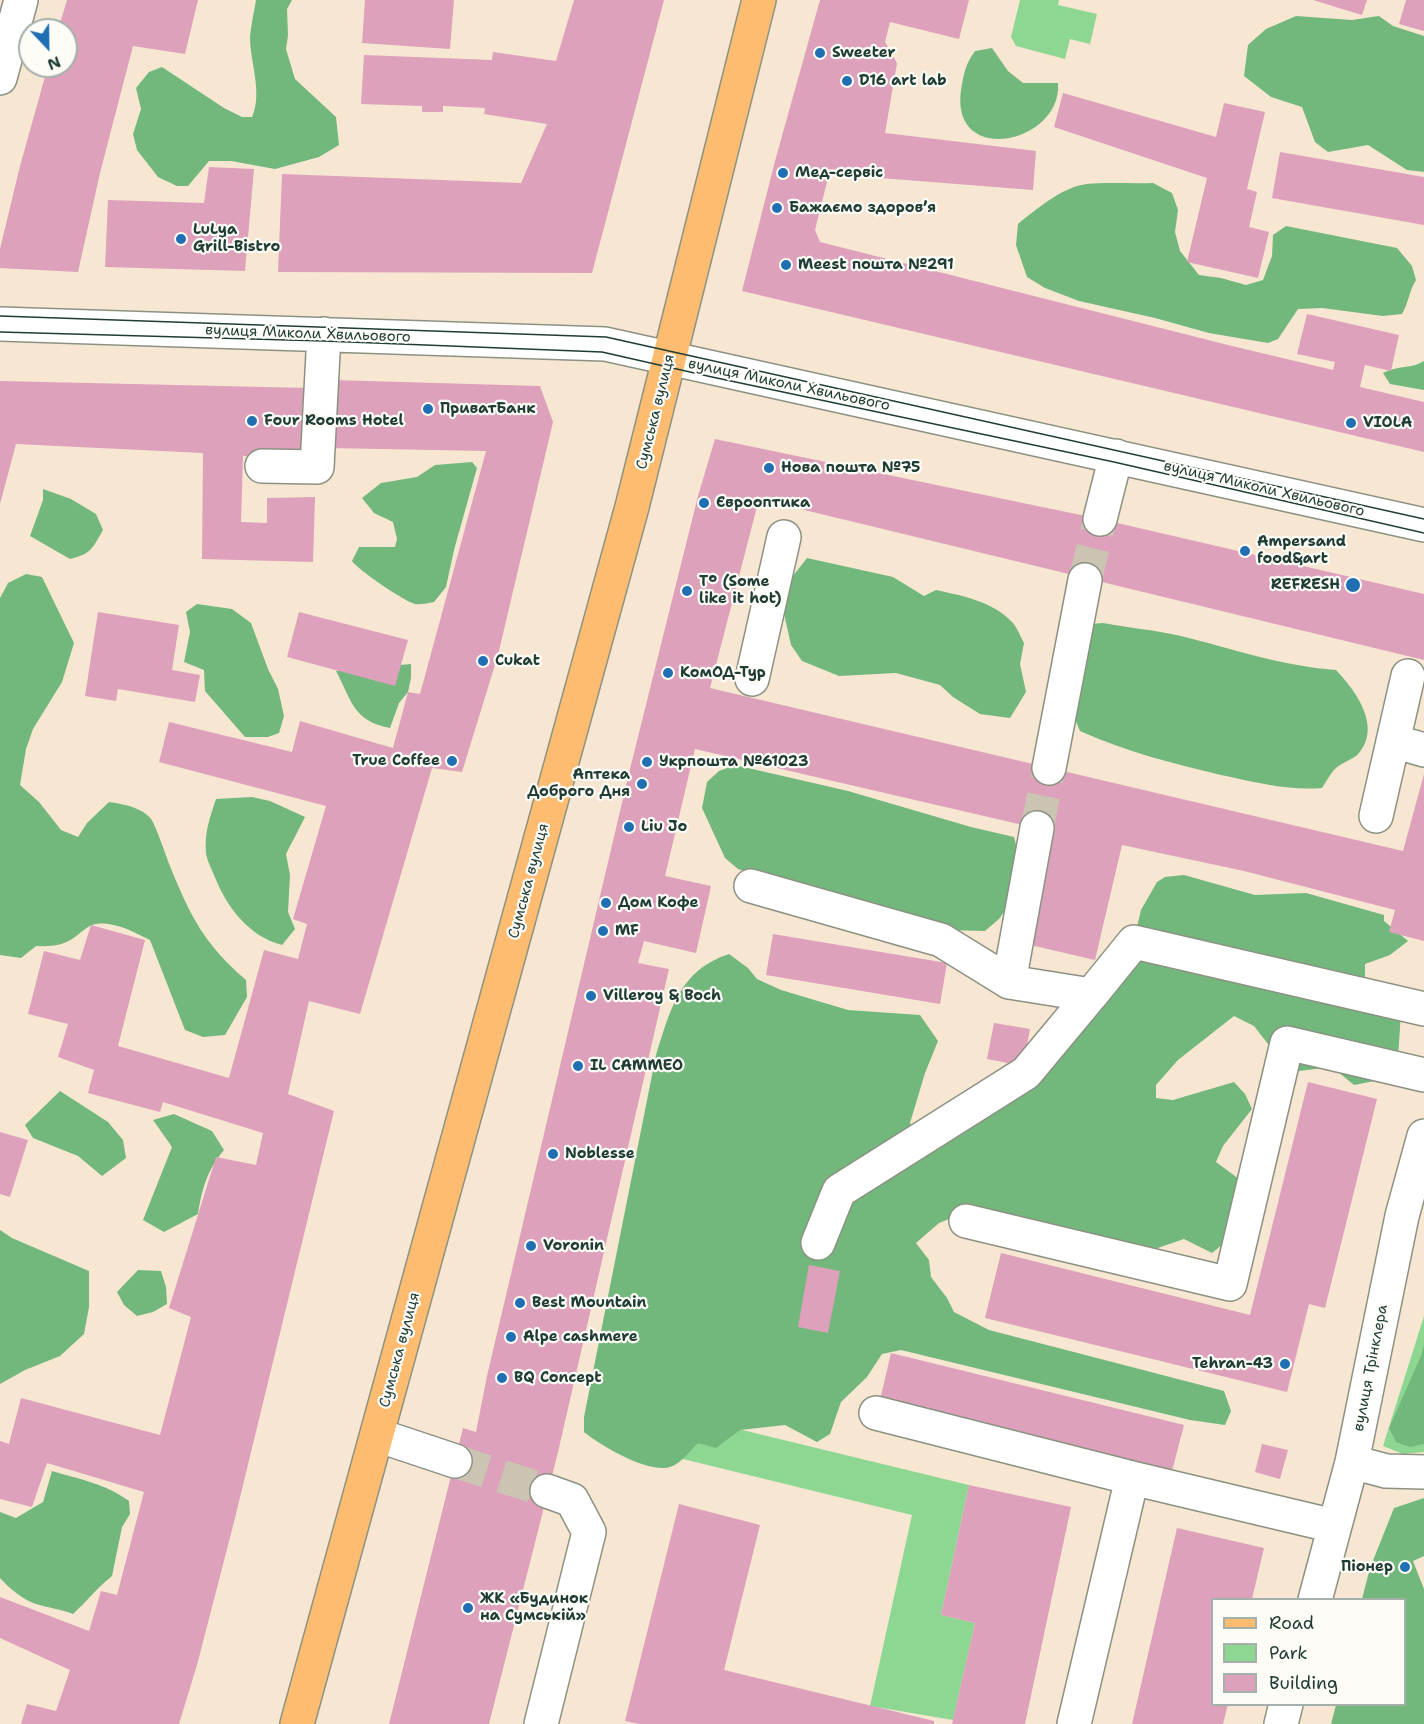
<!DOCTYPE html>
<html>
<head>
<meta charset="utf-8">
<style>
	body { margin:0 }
	#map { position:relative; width:1424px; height:1724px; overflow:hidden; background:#f7e6d1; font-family:"Shantell Sans",sans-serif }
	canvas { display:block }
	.legend { position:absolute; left:1211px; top:1598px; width:195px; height:108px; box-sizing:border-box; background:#fdfcf7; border:2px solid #a4b0a9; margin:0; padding:8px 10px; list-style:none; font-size:18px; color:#1f3d34 }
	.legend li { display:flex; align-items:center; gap:12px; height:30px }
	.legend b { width:30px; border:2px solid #a4b0a9 }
	.north { position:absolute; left:18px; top:18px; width:60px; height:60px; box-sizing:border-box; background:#fdfcf7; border:2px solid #a4b0a9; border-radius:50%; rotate:158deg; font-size:16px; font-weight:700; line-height:24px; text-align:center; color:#1f3d34 }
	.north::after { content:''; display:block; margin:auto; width:21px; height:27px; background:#1f6fb2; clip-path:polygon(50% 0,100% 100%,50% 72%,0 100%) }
</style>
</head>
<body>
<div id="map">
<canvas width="1424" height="1724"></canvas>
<ul class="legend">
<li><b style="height:8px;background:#febc70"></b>Road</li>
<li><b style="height:16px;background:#8ed792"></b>Park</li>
<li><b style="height:16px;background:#dda1bc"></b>Building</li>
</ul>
<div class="north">N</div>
</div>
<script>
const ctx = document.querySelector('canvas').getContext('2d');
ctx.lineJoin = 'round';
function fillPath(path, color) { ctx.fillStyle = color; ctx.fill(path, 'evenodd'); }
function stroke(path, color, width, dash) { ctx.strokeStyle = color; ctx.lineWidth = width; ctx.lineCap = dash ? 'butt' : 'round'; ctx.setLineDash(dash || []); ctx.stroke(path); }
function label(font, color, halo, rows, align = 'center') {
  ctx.font = font + ' "Shantell Sans",sans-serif'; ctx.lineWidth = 4.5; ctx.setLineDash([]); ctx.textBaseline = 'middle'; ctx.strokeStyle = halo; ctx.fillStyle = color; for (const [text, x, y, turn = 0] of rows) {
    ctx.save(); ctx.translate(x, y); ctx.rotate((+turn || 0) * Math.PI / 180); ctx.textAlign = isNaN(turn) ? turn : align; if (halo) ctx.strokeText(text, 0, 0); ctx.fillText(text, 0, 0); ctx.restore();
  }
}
const green = new Path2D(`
	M 1020,0 L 1059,0 L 1058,5 L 1097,14 L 1090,44 L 1070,39 L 1065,59 L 1016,46 L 1011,37 Z
	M 1424,1316 L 1424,1452 L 1403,1454 L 1383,1446 Z
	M 697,1419 L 969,1485 L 941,1615 L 975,1623 L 953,1720 L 870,1706 L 912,1515 L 683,1459 Z`);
const forest = new Path2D(`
	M 256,0 L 292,0 L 287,9 L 288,35 L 286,49 L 295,79 L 336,117 L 339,145 L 319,157 L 275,169 L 231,161 L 209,161 L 188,186 L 177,186 L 158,177 L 137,150 L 133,134 L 141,109 L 136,88 L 149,72 L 162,67 L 224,108 L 242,117 L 252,117 C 263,92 250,63 250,37 C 251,25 254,12 256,0 Z
	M 1296,16 L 1352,20 L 1379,16 L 1393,26 L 1424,36 L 1424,172 L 1407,170 L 1368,145 L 1328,152 L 1315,142 L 1302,107 L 1271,97 L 1244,76 L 1248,45 L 1266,29 Z
	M 992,48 L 1008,71 L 1023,83 L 1058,83 C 1063,143 950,168 961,90 C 964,73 965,65 975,51 Z
	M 1153,183 L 1172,193 L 1178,210 L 1175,232 L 1180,251 L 1199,275 L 1221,278 L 1246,285 L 1263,280 L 1272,256 L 1273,235 L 1286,226 L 1397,248 L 1412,266 L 1416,280 C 1409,291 1409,302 1402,314 L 1383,316 L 1322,308 L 1298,309 L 1278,339 L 1268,343 L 1209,333 L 1155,318 L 1079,301 L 1045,288 L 1027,277 L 1016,245 L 1018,224 C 1035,210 1064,186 1087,184 C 1108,182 1131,184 1153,183 Z
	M 1424,361 L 1424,390 L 1390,384 L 1383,373 C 1398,365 1412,369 1424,361 Z
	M 472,462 L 477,468 L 454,550 L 446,587 L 434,602 C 428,603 421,605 415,604 C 404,601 358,570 352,561 L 359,547 L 395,547 L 397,539 L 393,522 L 374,513 L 362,498 L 381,483 L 417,477 L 435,465 Z
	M 43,489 L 71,499 L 96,514 L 103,530 C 92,549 91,554 70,559 L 30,536 L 43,500 Z
	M 807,558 L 893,577 L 924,596 L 936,590 C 963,596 992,601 1012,622 C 1017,627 1020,636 1024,643 L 1020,664 L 1026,692 L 1010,718 L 980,714 L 953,697 L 940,685 L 896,673 L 839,676 L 802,661 L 791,645 L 785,618 L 782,590 Z
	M 26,574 L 42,577 L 74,643 L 62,682 L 33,729 L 26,749 L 20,785 L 39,802 L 61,830 L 78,837 L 87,823 L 109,802 C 122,804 142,807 151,819 C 156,826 166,856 170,866 C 190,916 205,945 246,980 L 247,997 L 225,1035 L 203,1037 L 185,1030 L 150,940 C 134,932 111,919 92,925 C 88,926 83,931 80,933 C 66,945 55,947 36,946 L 21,958 L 0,955 L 0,598 L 8,583 Z
	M 197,604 L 232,609 L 251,623 L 268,669 L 278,689 L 284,716 L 279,733 L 268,737 L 245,737 L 205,691 L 204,670 L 184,662 L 190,632 L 186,612 Z
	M 1103,623 C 1129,628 1156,630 1181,636 C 1233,649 1282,666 1336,670 C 1355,690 1382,726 1359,753 C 1353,760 1342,762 1335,769 C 1330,774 1326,782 1322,788 C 1288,791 1255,782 1221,775 C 1171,763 1127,752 1080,731 L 1072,712 L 1090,624 Z
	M 411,664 L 411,678 L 408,692 L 399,703 L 390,728 C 353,721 352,701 336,671 Z
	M 735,765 L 848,791 L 971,827 L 1014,837 L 1019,856 L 1013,899 L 999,919 L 985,931 L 944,930 L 738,869 L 725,858 L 702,808 L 707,782 L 719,771 Z
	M 252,797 L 270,801 L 305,817 L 286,854 L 290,875 L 288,912 L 295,929 L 282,945 C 248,936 226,906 214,875 C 211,868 207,860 206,853 C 204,833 210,817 216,799 Z
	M 1184,875 L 1255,895 L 1306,893 L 1384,915 L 1384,921 L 1408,941 L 1390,955 L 1365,964 L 1365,977 L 1382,985 L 1401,1012 L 1398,1058 L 1390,1078 L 1354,1085 L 1332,1067 L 1299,1071 L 1268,1044 L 1254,1026 L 1234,1016 L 1178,1060 L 1156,1085 L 1156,1098 L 1173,1100 L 1234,1082 L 1245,1094 L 1252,1109 L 1223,1146 L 1216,1162 L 1239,1179 L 1228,1240 L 1212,1253 L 1184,1239 L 1140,1254 L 969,1211 L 939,1223 L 916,1243 L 929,1260 L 931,1277 L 947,1298 L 954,1312 L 989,1330 L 1224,1391 L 1231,1411 L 1225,1425 L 1190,1420 L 901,1350 L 882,1354 L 867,1377 L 841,1402 L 830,1434 L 817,1442 L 785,1425 L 740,1430 L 716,1448 L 698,1443 C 689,1452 679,1467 665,1468 C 643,1470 601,1446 584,1432 L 584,1417 L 656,1055 C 670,1011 679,970 729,954 L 748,968 L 757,979 L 781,990 L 848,1010 L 920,1015 L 938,1041 L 925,1073 L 910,1123 L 913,1130 L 931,1150 L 964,1133 L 1044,1061 L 1128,965 L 1141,910 L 1157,882 L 1165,877 Z
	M 60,1091 L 108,1122 L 123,1140 L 126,1158 L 102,1176 L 78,1156 L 33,1138 L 25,1125 Z
	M 174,1114 L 212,1131 L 224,1150 C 207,1170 202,1189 198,1214 L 164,1232 L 143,1220 L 172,1147 L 153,1120 Z
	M 0,1230 L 12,1238 L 89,1271 L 89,1307 L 84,1334 L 60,1356 L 25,1370 L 0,1384 Z
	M 138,1270 L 161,1271 L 166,1287 L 167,1304 L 153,1312 L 137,1316 L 124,1305 L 117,1292 Z
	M 1424,1345 L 1424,1444 L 1410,1447 L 1396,1442 L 1389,1428 L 1421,1356 Z
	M 52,1471 C 79,1479 106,1484 129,1501 L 130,1514 L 122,1527 L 112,1576 C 98,1587 87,1601 73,1614 C 61,1609 48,1608 36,1604 C 22,1599 10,1589 0,1578 L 0,1512 L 16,1518 L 43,1502 Z
	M 1424,1498 L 1424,1556 L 1413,1561 L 1424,1589 L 1424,1724 L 1331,1724 L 1336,1705 L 1404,1704 L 1404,1600 L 1362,1599 L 1370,1568 L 1394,1508 Z`);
const building = new Path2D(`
	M 67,0 L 198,0 L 185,54 L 133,46 L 100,173 L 78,272 L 0,268 L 0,249 L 20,166 L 48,66 L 66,66 L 66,30 L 58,30 Z
	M 365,0 L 454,0 L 450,49 L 362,43 Z
	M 574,0 L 664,0 L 592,273 L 278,272 L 282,174 L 521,183 L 547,124 L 484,114 L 485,108 L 443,106 L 443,112 L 422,112 L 422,106 L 361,104 L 364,55 L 492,60 L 493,52 L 556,61 Z
	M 820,0 L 969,0 L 959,39 L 890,22 L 885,42 L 897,63 L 885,133 L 1036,151 L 1033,190 L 829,174 L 815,230 L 820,242 L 1232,346 L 1333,370 L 1335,362 L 1297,354 L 1307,314 L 1399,335 L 1391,371 L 1365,365 L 1360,387 L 1424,402 L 1424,452 L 742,291 L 775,161 Z
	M 1313,0 L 1367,0 L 1362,15 Z
	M 1406,0 L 1424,0 L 1424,31 L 1399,24 Z
	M 1063,93 L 1216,137 L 1224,103 L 1265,112 L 1247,189 L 1257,192 L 1249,227 L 1269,232 L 1258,278 L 1187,262 L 1207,178 L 1054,127 Z
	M 1280,152 L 1424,177 L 1424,225 L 1272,198 Z
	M 209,167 L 254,169 L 245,271 L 105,267 L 108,200 L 204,203 Z
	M 332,380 L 540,386 L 553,422 L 498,655 L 462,772 L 432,768 L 360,1014 L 309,1001 L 288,1094 L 334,1111 L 234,1522 L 197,1665 L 179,1724 L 21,1724 L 27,1704 L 56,1711 L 70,1670 L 0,1638 L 0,1597 L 89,1631 L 101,1591 L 117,1595 L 144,1492 L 47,1463 L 32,1507 L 0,1499 L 0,1441 L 9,1444 L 21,1398 L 160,1435 L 191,1317 L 169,1308 L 216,1157 L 256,1165 L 263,1133 L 163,1102 L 160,1112 L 88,1093 L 94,1070 L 58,1057 L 68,1024 L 28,1014 L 44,951 L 80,960 L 91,925 L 145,940 L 118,1046 L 229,1078 L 264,950 L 298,959 L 307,924 L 293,919 L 326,806 L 159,762 L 169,722 L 292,752 L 300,721 L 393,748 L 408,692 L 420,694 L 486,451 L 328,448 Z
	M 0,381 L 309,388 L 308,458 L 243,456 L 241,522 L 267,523 L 267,498 L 315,497 L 313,562 L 202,559 L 203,453 L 16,444 L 0,504 Z
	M 715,439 L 1100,519 L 1424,594 L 1424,660 L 759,499 L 710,688 L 1403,851 L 1424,774 L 1424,941 L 1389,932 L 1395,910 L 1244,871 L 1122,845 L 1095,960 L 1026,944 L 1053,832 L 695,749 L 665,876 L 711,886 L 696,953 L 644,941 L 638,963 L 669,969 L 558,1452 L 489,1724 L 389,1724 L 463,1428 L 476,1432 L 487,1376 L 629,773 L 698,496 Z
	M 98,612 L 179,625 L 172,670 L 200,675 L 195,702 L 118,689 L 116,701 L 85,696 Z
	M 299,612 L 408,640 L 395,686 L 287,657 Z
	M 773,934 L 947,963 L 940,1004 L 766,975 Z
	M 994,1023 L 1030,1029 L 1023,1066 L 987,1059 Z
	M 1308,1082 L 1377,1099 L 1325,1308 L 1309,1304 L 1287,1392 L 985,1318 L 1001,1253 L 1250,1315 Z
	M 0,1132 L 28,1140 L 10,1197 L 0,1194 Z
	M 809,1265 L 840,1271 L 828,1333 L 798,1327 Z
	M 891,1353 L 1184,1425 L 1172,1471 L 880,1400 Z
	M 1262,1444 L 1288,1450 L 1280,1479 L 1255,1472 Z
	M 969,1485 L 1071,1507 L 1025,1724 L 952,1724 L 975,1623 L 941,1615 Z
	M 679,1504 L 760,1525 L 724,1670 L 934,1721 L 934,1724 L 639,1724 L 625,1721 Z
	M 1177,1528 L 1264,1548 L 1252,1599 L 1212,1599 L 1212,1704 L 1228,1704 L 1223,1724 L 1132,1724 Z`);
const minorTunnel = new Path2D(`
	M 1085,580 L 1100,519
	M 1037,828 L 1049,768
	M 455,1461 L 547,1491`);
const minor = new Path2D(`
	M 0,78 L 21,0
	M 0,324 L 605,344 L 1424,525
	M 262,466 L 317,467 L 324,334
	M 1100,519 L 1116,456
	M 752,679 L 784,537
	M 1393,741 L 1424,750
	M 1049,768 L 1085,580
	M 1376,816 L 1408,676
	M 1037,828 L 1009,982 L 1091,995 L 1134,942 L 1424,1009
	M 751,886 L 941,940 L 1009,982
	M 966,1221 L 1230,1284 L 1287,1043 L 1424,1075
	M 818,1243 L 839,1191 L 1026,1073 L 1091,995
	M 876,1413 L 1132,1478
	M 377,1435 L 455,1461
	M 1352,1462 L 1386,1471 L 1424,1472
	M 1315,1600 L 1352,1462 L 1402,1216 L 1424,1136
	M 541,1724 L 589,1532 L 572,1500 L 547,1491
	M 1074,1724 L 1132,1478 L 1334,1526
	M 1281,1724 L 1286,1704`);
const major = new Path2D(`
	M 297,1724 L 632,507 L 759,0`);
const tram = new Path2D(`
	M 0,316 L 606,337 L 1424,519
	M 0,332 L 324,341 L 602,352 L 712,377 L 1114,462 L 1424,533`);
const markers = [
	[820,53,6,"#1f6fb2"],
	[847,81,6,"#1f6fb2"],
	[783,173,6,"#1f6fb2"],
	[777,208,6,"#1f6fb2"],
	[181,239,6,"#1f6fb2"],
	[786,265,6,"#1f6fb2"],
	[428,409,6,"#1f6fb2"],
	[252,421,6,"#1f6fb2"],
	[1351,423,6,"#1f6fb2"],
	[769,468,6,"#1f6fb2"],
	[704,503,6,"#1f6fb2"],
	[1245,551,6,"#1f6fb2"],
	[1353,585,8,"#1f6fb2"],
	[687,591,6,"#1f6fb2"],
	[483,661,6,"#1f6fb2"],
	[668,673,6,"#1f6fb2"],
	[452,761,6,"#1f6fb2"],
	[647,762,6,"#1f6fb2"],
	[642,784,6,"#1f6fb2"],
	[629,827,6,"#1f6fb2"],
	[606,903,6,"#1f6fb2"],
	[603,931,6,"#1f6fb2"],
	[591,996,6,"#1f6fb2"],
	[578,1066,6,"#1f6fb2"],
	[553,1154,6,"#1f6fb2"],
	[531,1246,6,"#1f6fb2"],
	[520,1303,6,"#1f6fb2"],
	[511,1337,6,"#1f6fb2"],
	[1285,1364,6,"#1f6fb2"],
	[502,1378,6,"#1f6fb2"],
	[1405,1567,6,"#1f6fb2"],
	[468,1608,6,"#1f6fb2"]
];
const poiNames = [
	["Sweeter",832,53],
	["D16 art lab",859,81],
	["Мед-сервіс",795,173],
	["Бажаємо здоровʼя",789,208],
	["LuLya",193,230],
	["Grill-Bistro",193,247],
	["Meest пошта №291",798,265],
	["ПриватБанк",440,409],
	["Four Rooms Hotel",264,421],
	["VIOLA",1363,423],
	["Нова пошта №75",781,468],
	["Єврооптика",716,503],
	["Ampersand",1257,542],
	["food&art",1257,559],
	["T° (Some",699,582],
	["like it hot)",699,599],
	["REFRESH",1340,585,"right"],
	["Cukat",495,661],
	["КомОД-Тур",680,673],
	["True Coffee",440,761,"right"],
	["Укрпошта №61023",659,762],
	["Аптека",630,775,"right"],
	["Доброго Дня",630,792,"right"],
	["Liu Jo",641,827],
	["Дом Кофе",618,903],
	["MF",615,931],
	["Villeroy & Boch",603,996],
	["IL CAMMEO",590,1066],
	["Noblesse",565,1154],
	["Voronin",543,1246],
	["Best Mountain",532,1303],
	["Alpe cashmere",523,1337],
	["Tehran-43",1273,1364,"right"],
	["BQ Concept",514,1378],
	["Піонер",1393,1567,"right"],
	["ЖК «Будинок",480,1599],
	["на Сумській»",480,1616]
];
const streetNames = [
	["вулиця Миколи Хвильового",308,334,2],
	["вулиця Миколи Хвильового",789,385,12],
	["Сумська вулиця",656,412,-76],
	["вулиця Миколи Хвильового",1264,489,13],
	["Сумська вулиця",529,881,-75],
	["Сумська вулиця",400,1350,-75],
	["вулиця Трінклера",1371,1368,-79]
];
fillPath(green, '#8ed792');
fillPath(forest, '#72b87c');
fillPath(building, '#dda1bc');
stroke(minorTunnel, '#ccc4b2', 33, [33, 16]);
stroke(minor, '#8b9282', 36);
stroke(major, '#8b9282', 36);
stroke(minor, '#fff', 33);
stroke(major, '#febc70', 33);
stroke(tram, '#1f3d34', 1.5);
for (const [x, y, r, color] of markers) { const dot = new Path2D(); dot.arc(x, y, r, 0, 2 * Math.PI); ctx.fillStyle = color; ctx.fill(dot); stroke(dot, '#fdfcf7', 2); }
label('bold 15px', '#1f3d34', '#fdfcf7', poiNames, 'left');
label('15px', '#1f3d34', '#fdfcf7', streetNames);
</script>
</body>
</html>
